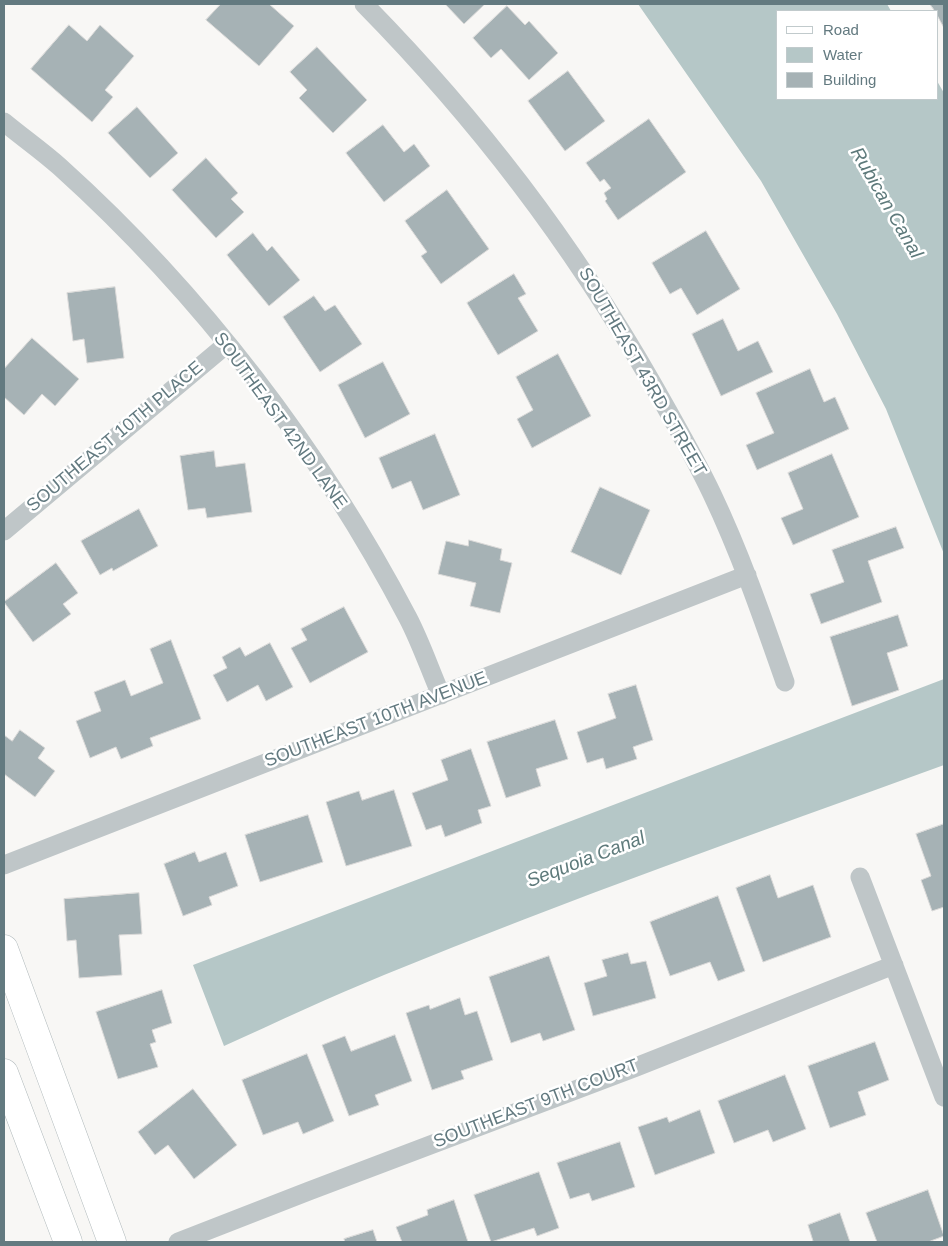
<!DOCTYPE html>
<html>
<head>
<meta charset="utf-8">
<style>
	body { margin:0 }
	#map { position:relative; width:948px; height:1246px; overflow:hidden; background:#f8f7f5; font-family:Helvetica,sans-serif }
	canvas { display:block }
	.frame { position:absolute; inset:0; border:5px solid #637a80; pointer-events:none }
	.legend { position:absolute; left:776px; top:10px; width:162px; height:90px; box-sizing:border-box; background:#fff; border:1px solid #c1cacc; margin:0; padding:6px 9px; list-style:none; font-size:15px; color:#637a80 }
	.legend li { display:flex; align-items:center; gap:10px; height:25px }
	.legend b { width:25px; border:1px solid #c1cacc }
</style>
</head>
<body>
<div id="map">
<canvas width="948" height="1246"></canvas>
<div class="frame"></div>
<ul class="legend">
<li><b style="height:6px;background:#fff"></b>Road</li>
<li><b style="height:14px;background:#b5c7c7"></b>Water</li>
<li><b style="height:14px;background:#a6b2b5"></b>Building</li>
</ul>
</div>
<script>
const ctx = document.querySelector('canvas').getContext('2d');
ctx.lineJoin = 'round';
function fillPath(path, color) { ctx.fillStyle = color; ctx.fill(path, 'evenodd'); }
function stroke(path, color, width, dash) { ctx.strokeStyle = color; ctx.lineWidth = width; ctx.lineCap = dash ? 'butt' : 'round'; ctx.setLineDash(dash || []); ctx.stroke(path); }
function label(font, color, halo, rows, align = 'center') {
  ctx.font = font + ' Helvetica,sans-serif'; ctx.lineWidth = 5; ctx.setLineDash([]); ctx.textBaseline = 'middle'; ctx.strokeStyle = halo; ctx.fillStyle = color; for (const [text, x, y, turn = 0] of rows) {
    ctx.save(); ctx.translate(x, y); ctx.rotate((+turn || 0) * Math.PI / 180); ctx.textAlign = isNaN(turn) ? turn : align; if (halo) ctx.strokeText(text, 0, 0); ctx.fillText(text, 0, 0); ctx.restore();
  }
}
const water = new Path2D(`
	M 638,4 L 887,4 L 891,11 L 777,11 L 777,99 L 937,99 L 937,81 L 944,93 L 944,554 L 886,409 L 837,314 L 761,181 Z
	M 944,679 L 944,765 C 757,833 569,899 384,975 C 330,997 277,1022 224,1046 L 193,965 Z`);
const building = new Path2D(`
	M 221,4 L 269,4 L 294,26 L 259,66 L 206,20 Z
	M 447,4 L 485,4 L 464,24 L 446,5 Z
	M 930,4 L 944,4 L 944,28 L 937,15 L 937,11 L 935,11 Z
	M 507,6 L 525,25 L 529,21 L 558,53 L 529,80 L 501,49 L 491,58 L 473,38 Z
	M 69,25 L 87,41 L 100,25 L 134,56 L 105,90 L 113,97 L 92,122 L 31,69 Z
	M 317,47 L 367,100 L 333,133 L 299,98 L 307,90 L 290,72 Z
	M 568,71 L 605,121 L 565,151 L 528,101 Z
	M 137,107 L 178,153 L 150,178 L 108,133 Z
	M 649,119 L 686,172 L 618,220 L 605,201 L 607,199 L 604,193 L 611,188 L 604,179 L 600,182 L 586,163 Z
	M 383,125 L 404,152 L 414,144 L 430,166 L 384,202 L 346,153 Z
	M 206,158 L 238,193 L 231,199 L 244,212 L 216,238 L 172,190 Z
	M 447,190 L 489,249 L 441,284 L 421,256 L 427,252 L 405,221 Z
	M 706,231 L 740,289 L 697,315 L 681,288 L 670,294 L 652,263 Z
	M 253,233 L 267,251 L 272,246 L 300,280 L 269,306 L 227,255 Z
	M 514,274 L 526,294 L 518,298 L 538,331 L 498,355 L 467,303 Z
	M 115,287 L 124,358 L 87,363 L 84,339 L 73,341 L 67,293 Z
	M 314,296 L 325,311 L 335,305 L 362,344 L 320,372 L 283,317 Z
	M 723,319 L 738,351 L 758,341 L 773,372 L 721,396 L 692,334 Z
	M 32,338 L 79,379 L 55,406 L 42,394 L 24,415 L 4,397 L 4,369 Z
	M 558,354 L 591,416 L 532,448 L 517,419 L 533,410 L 516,377 Z
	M 383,362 L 410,414 L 365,438 L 338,385 Z
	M 810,369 L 824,402 L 835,397 L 849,429 L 757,470 L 746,445 L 774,433 L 756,393 Z
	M 435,434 L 460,495 L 423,510 L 411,481 L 392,489 L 379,458 Z
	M 214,451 L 216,467 L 245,463 L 252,512 L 207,518 L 205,508 L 188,510 L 180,456 Z
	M 832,454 L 859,517 L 793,545 L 781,518 L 803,509 L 788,473 Z
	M 600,487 L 650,510 L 621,575 L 571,552 Z
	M 139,509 L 158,546 L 113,571 L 112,568 L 100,575 L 81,541 Z
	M 896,527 L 904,548 L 868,561 L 882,602 L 821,624 L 810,594 L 844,582 L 832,550 Z
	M 469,540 L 502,549 L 500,560 L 512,563 L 500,613 L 470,606 L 476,583 L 438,574 L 446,541 L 468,546 Z
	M 56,563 L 78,593 L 63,604 L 71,614 L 33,642 L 4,602 Z
	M 344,607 L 368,652 L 310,683 L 291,648 L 307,640 L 301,629 Z
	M 898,615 L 908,646 L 887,653 L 899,690 L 852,706 L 830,637 Z
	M 171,640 L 201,719 L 150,738 L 153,746 L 121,759 L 116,747 L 90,758 L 76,721 L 101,711 L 94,692 L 125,680 L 131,696 L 163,683 L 150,649 Z
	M 270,643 L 293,687 L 266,701 L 258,685 L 227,702 L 213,675 L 227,668 L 222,657 L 240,647 L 245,656 Z
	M 636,685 L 653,740 L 633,747 L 637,759 L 606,769 L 603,758 L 587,763 L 577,732 L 616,718 L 608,694 Z
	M 555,720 L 568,759 L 536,769 L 541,786 L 506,798 L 487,742 Z
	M 20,730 L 45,748 L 38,758 L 55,771 L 35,797 L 4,774 L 4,735 L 12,741 Z
	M 471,749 L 491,806 L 478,810 L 482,823 L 445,837 L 441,825 L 426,830 L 412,793 L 448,780 L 441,760 Z
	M 394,790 L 412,846 L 346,866 L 326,802 L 359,791 L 362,800 Z
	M 308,815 L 323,862 L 260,882 L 245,835 Z
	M 944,824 L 944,907 L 932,911 L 921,880 L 931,876 L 916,834 Z
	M 195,852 L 199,862 L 226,852 L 238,886 L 209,897 L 212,905 L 183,916 L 164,864 Z
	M 770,875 L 778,898 L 813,885 L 831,937 L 763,962 L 736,888 Z
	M 139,893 L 142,934 L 119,935 L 122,975 L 79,978 L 76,940 L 67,941 L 64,899 Z
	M 718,896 L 745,971 L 718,981 L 710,962 L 670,976 L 650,922 Z
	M 628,953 L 631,964 L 646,961 L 656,998 L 593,1016 L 584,983 L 607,976 L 602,960 Z
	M 549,956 L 575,1030 L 543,1041 L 540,1033 L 511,1043 L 489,977 Z
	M 162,990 L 172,1023 L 152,1030 L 156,1042 L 150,1044 L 158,1067 L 118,1079 L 96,1012 Z
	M 460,998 L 465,1015 L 477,1011 L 493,1060 L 461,1071 L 464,1079 L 432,1090 L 406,1013 L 429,1005 L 430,1009 Z
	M 395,1035 L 412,1081 L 375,1095 L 379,1105 L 349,1116 L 322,1045 L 345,1036 L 351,1051 Z
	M 875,1042 L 889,1080 L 858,1092 L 866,1115 L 830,1128 L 808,1066 Z
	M 307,1054 L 334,1121 L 303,1134 L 298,1122 L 263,1135 L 242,1080 Z
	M 785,1075 L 806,1129 L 773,1142 L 768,1130 L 734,1143 L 718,1101 Z
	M 193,1089 L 237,1145 L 194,1179 L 168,1145 L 155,1155 L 138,1132 Z
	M 700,1110 L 715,1153 L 655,1175 L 638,1127 L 667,1117 L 669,1122 Z
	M 620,1142 L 635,1187 L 592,1201 L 589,1193 L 570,1199 L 557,1163 Z
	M 539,1172 L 559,1228 L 537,1236 L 534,1228 L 491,1242 L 474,1195 Z
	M 928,1190 L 944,1236 L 928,1242 L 877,1242 L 866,1213 Z
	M 454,1200 L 468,1242 L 402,1242 L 396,1227 L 428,1215 L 427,1210 Z
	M 840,1213 L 850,1242 L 810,1242 L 813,1241 L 808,1225 Z
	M 373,1230 L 377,1242 L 345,1242 L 344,1239 Z`);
const street = new Path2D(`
	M 364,4 C 478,120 571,242 652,383 C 673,420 694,456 712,494 C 741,555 763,619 785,682
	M 4,122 C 22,137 42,151 60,167 C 201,294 320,450 408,618 C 421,643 430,670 441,695
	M 4,531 L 227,344
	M 4,865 L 747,575
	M 860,877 L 944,1097
	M 178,1242 L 309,1191 L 636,1067 L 894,965`);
const secondary = new Path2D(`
	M 4,949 L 112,1242
	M 4,1073 L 68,1242`);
const streetNames = [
	["SOUTHEAST 43RD STREET",642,372,60],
	["SOUTHEAST 42ND LANE",280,421,54],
	["SOUTHEAST 10TH PLACE",115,437,-40],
	["SOUTHEAST 10TH AVENUE",376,720,-21],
	["SOUTHEAST 9TH COURT",536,1104,-21]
];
const waterNames = [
	["Rubican Canal",886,203,60],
	["Sequoia Canal",586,860,-21]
];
fillPath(water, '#b5c7c7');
fillPath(building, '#a6b2b5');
stroke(building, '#dad9d8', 1);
stroke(secondary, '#b1babc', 29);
stroke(street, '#bfc6c8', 19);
stroke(secondary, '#fff', 28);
label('18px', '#637a80', '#fff', streetNames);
label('italic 19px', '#5e7a7b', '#fff', waterNames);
</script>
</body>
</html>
